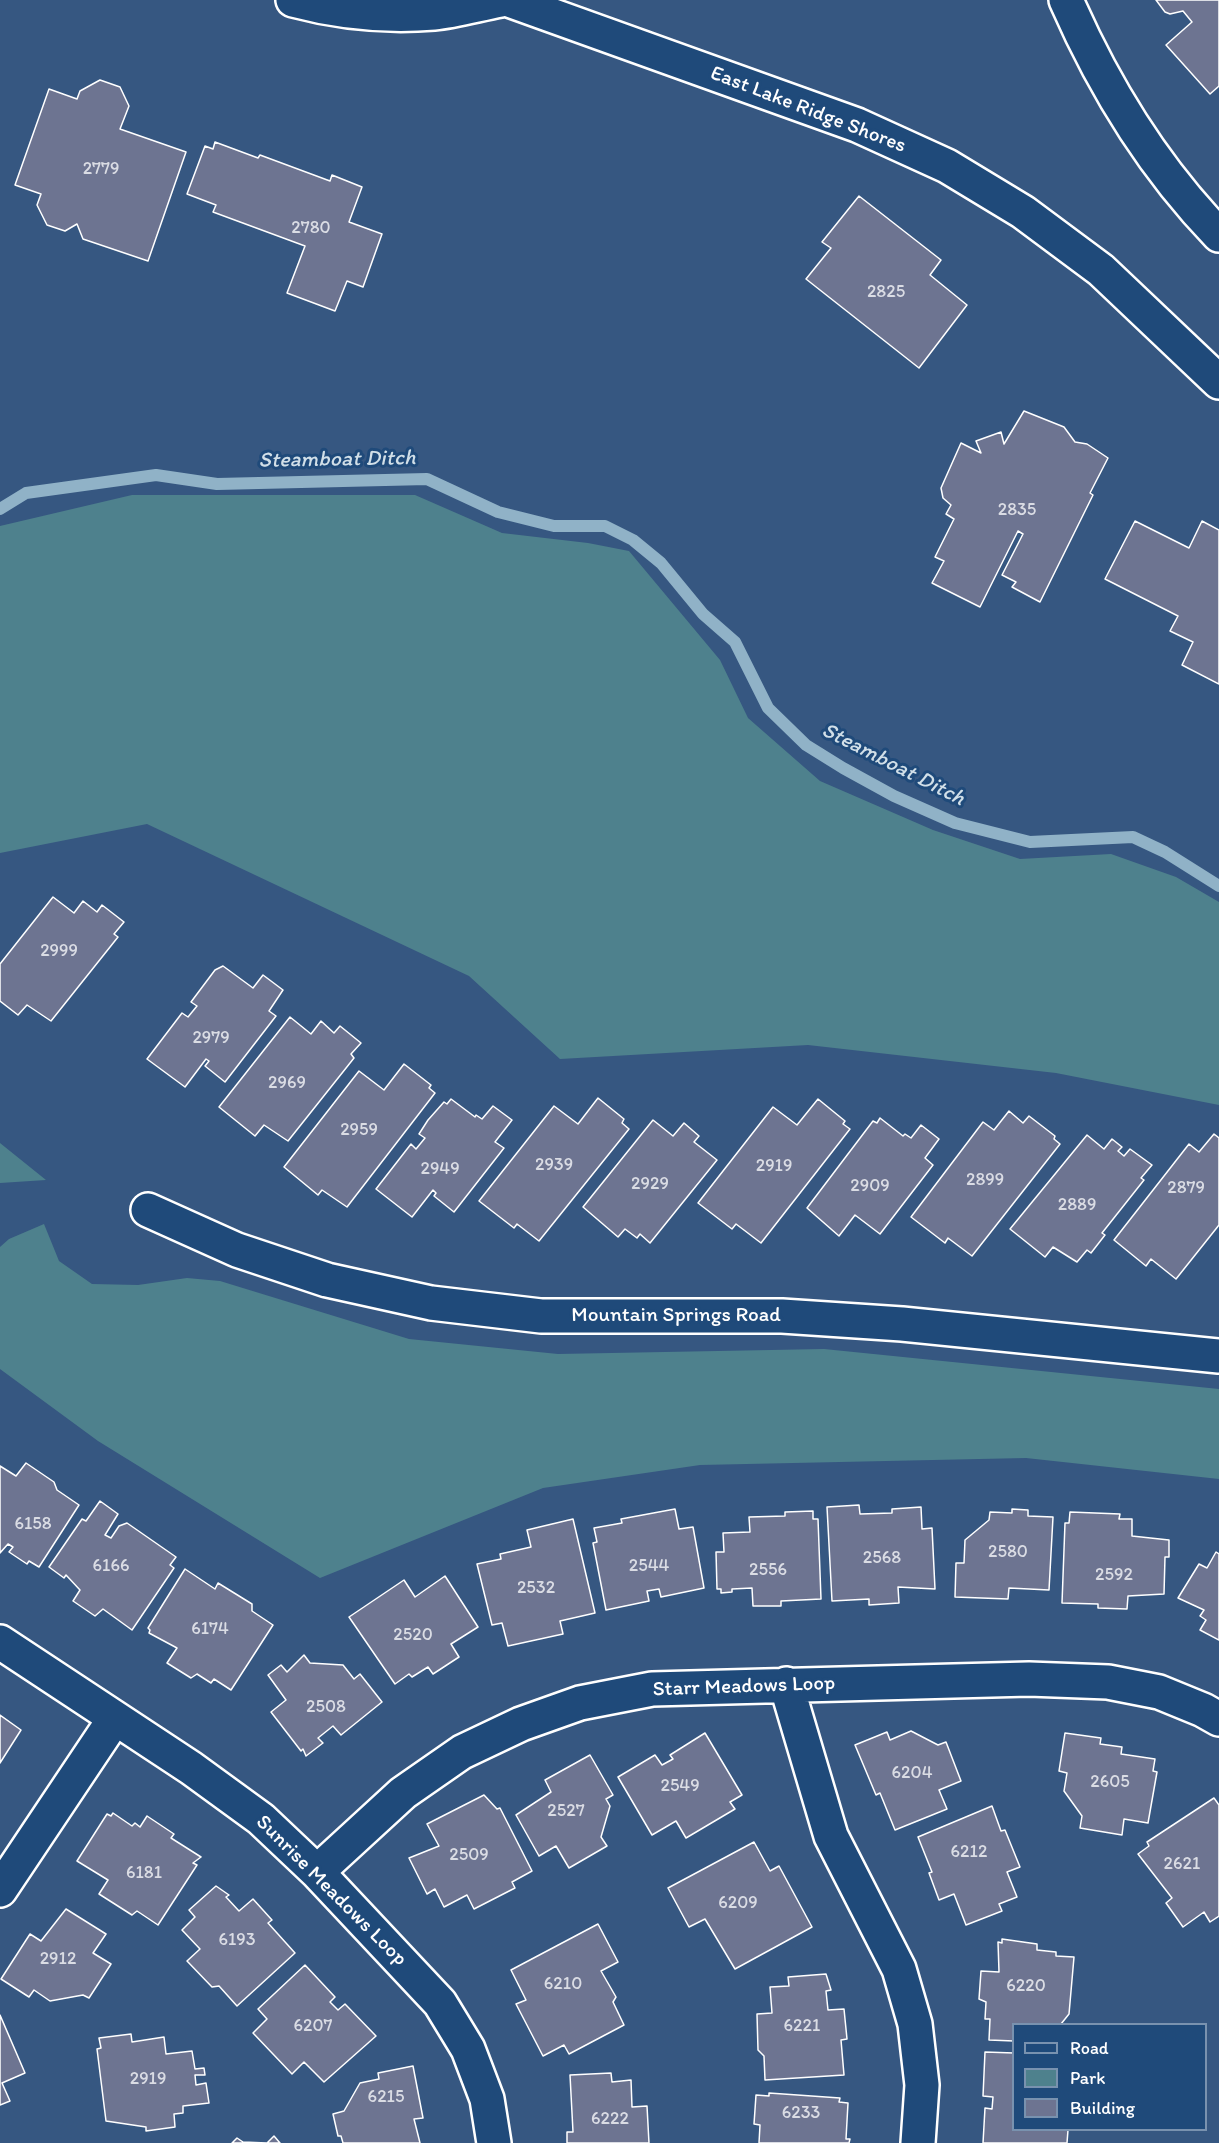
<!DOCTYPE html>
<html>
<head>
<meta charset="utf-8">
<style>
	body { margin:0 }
	#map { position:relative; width:1219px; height:2143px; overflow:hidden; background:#365781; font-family:Itim,sans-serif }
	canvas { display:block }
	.legend { position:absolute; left:1012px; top:2023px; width:195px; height:108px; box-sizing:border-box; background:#1f4a7a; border:2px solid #7992af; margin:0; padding:8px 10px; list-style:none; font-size:18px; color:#fff }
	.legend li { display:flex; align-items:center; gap:12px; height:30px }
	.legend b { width:30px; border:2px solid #7992af }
</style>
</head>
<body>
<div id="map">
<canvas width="1219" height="2143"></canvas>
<ul class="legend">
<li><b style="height:8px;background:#1f4a7a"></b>Road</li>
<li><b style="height:16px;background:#4e818d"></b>Park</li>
<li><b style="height:16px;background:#6d7491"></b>Building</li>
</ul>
</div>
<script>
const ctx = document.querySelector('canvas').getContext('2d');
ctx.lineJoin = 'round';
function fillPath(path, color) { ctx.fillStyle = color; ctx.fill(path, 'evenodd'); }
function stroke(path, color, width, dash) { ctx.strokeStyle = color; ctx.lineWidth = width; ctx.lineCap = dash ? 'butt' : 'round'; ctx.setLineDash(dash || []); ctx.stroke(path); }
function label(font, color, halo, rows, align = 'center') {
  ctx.font = font + ' Itim,sans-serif'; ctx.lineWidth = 6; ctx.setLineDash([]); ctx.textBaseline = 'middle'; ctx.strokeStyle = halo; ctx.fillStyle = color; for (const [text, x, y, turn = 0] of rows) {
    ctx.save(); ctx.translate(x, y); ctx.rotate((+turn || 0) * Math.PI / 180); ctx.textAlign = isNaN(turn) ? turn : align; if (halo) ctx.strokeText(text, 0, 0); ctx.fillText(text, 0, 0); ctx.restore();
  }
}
const green = new Path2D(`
	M 132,495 L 415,495 L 502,533 L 588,543 L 629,551 L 720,660 L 748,718 L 820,781 L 933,830 L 1020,859 L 1111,854 L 1176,877 L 1219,902 L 1219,1105 L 1056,1073 L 808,1045 L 560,1059 L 469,976 L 147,824 L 0,853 L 0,526 Z
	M 0,1143 L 46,1180 L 0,1183 Z
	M 44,1224 L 59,1261 L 92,1284 L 138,1285 L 187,1278 L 220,1281 L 409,1339 L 558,1354 L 824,1349 L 1219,1389 L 1219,1479 L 1026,1458 L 700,1465 L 543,1488 L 320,1578 L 98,1441 L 0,1369 L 0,1247 L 9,1239 Z`);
const stream = new Path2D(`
	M 0,509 L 26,493 L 156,475 L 217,484 L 427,479 L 498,512 L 554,526 L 605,526 L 633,540 L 661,563 L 703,614 L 735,642 L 768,708 L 806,745 L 843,768 L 894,796 L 955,823 L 1030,842 L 1133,837 L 1165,852 L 1219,886`);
const building = new Path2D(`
	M 1156,0 L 1219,0 L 1219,86 L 1210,94 L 1166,45 L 1192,22 L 1183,11 L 1170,14 L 1165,12 Z
	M 100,80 L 120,87 L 129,106 L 120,129 L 186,152 L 148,261 L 83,239 L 77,224 L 65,231 L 47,225 L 37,205 L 41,194 L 15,185 L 49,89 L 77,99 L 80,91 Z
	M 215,142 L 258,158 L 260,155 L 330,181 L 332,175 L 362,187 L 349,222 L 382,234 L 363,287 L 347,281 L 335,311 L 287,293 L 305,246 L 213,212 L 216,205 L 187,194 L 205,146 L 213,149 Z
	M 859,196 L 941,260 L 930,275 L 967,305 L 919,368 L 806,279 L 831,248 L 822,242 Z
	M 1024,411 L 1064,427 L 1075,442 L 1087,444 L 1108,458 L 1090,493 L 1093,495 L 1040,602 L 1012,587 L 1016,582 L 1002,575 L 1023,534 L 1018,531 L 980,607 L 932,583 L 944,561 L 935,557 L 954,519 L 946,514 L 951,505 L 943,498 L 941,488 L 961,443 L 981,453 L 976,441 L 1001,432 L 1004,444 Z
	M 1135,521 L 1189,548 L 1202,521 L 1219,530 L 1219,684 L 1182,665 L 1193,642 L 1170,631 L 1178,616 L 1105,579 Z
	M 53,897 L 74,913 L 83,901 L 97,912 L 102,905 L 124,922 L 114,934 L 118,937 L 51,1021 L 27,1005 L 18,1015 L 0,1001 L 0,964 Z
	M 223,966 L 253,988 L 263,975 L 283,990 L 269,1011 L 276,1016 L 225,1082 L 205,1066 L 209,1061 L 206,1059 L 185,1087 L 147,1059 L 182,1013 L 188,1017 L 197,1006 L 191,1002 L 215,970 Z
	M 290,1017 L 311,1034 L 321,1021 L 334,1033 L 340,1026 L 361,1043 L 351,1054 L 354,1058 L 288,1141 L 264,1125 L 255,1136 L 219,1107 Z
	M 404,1064 L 431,1085 L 429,1088 L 435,1093 L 347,1207 L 322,1190 L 318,1195 L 284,1167 L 359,1071 L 384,1090 Z
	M 598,1098 L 624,1119 L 622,1123 L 629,1129 L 539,1241 L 517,1224 L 514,1228 L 479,1201 L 554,1106 L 578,1124 Z
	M 451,1099 L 475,1117 L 476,1115 L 482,1119 L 493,1106 L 512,1120 L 495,1142 L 504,1148 L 454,1212 L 434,1196 L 436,1193 L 433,1190 L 412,1217 L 376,1189 L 411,1144 L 416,1149 L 425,1138 L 419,1134 L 428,1120 L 444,1102 L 447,1104 Z
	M 818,1099 L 845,1121 L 843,1124 L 850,1129 L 761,1243 L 736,1224 L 732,1229 L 698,1203 L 773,1107 L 797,1125 Z
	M 1009,1111 L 1023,1123 L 1029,1116 L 1055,1136 L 1054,1139 L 1060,1144 L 972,1256 L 948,1238 L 945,1243 L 911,1217 L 983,1122 L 994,1130 Z
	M 880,1118 L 903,1136 L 905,1134 L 911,1138 L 921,1125 L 939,1139 L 925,1158 L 933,1165 L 880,1234 L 855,1215 L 839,1236 L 807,1208 L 873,1121 L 877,1123 Z
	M 653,1120 L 673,1136 L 684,1123 L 699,1136 L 694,1142 L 717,1160 L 650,1243 L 640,1234 L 637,1238 L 625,1229 L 618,1237 L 583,1207 Z
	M 1214,1134 L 1219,1138 L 1219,1225 L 1176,1279 L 1151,1259 L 1146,1266 L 1114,1240 L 1189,1144 L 1199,1152 Z
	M 1087,1135 L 1104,1149 L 1112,1139 L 1122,1147 L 1118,1151 L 1124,1156 L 1130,1149 L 1152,1165 L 1141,1178 L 1144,1180 L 1102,1233 L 1105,1235 L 1091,1253 L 1087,1250 L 1077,1262 L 1053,1247 L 1045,1257 L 1010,1229 Z
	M 26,1463 L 54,1482 L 57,1490 L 79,1505 L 39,1567 L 29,1561 L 27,1564 L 9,1552 L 13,1547 L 8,1544 L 0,1553 L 0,1466 L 16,1476 Z
	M 100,1501 L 118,1514 L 105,1535 L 111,1538 L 119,1526 L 127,1523 L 176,1557 L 170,1565 L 174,1568 L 132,1630 L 103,1609 L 95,1616 L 73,1601 L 80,1590 L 66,1575 L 64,1578 L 49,1567 L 82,1519 L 86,1521 Z
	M 859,1505 L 860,1514 L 892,1513 L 892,1509 L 921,1507 L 922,1529 L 932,1528 L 935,1589 L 898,1587 L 899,1603 L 869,1605 L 869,1599 L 832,1601 L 827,1507 Z
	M 675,1509 L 679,1529 L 693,1527 L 704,1588 L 661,1597 L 659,1589 L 647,1591 L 649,1601 L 606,1610 L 593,1543 L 597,1542 L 594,1528 L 622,1523 L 621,1519 Z
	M 1012,1509 L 1028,1510 L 1028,1516 L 1053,1517 L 1049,1590 L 1009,1588 L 1008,1599 L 955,1597 L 956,1563 L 964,1563 L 965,1540 L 989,1520 L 990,1512 L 1012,1513 Z
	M 813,1511 L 813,1519 L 818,1519 L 821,1599 L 781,1601 L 781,1606 L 753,1606 L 752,1588 L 732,1589 L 732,1592 L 721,1593 L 721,1589 L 717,1589 L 716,1552 L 724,1552 L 723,1533 L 750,1532 L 749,1517 L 785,1516 L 785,1512 Z
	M 1070,1512 L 1120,1514 L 1119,1519 L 1132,1519 L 1132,1536 L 1169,1540 L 1169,1557 L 1165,1557 L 1164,1594 L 1128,1596 L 1127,1609 L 1098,1608 L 1098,1604 L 1062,1603 L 1065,1523 L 1069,1523 Z
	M 573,1519 L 595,1613 L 560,1621 L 563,1634 L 508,1646 L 502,1623 L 492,1625 L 477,1564 L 501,1559 L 500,1554 L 531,1547 L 527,1530 Z
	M 1216,1552 L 1219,1554 L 1219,1640 L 1200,1630 L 1206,1620 L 1200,1616 L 1204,1610 L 1178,1598 L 1199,1564 L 1207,1568 Z
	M 185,1569 L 215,1589 L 218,1583 L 252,1604 L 252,1611 L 273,1625 L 231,1690 L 214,1679 L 211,1683 L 197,1674 L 191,1678 L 167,1663 L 177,1648 L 149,1633 L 150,1630 L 148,1628 Z
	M 445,1576 L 478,1627 L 451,1644 L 459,1657 L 433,1674 L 428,1667 L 412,1677 L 409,1674 L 395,1684 L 349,1617 L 404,1580 L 415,1597 Z
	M 304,1655 L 310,1663 L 343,1665 L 354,1679 L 360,1674 L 382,1702 L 341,1735 L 333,1726 L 318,1738 L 323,1743 L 306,1756 L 303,1749 L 301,1751 L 271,1712 L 286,1700 L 268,1675 L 281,1665 L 287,1672 Z
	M 0,1715 L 21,1730 L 0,1763 Z
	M 911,1731 L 938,1745 L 946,1742 L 961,1781 L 939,1790 L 947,1809 L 895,1830 L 880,1793 L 876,1795 L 855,1745 L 887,1732 L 890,1740 Z
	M 705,1733 L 742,1795 L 730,1802 L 735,1809 L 686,1838 L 676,1821 L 652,1835 L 618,1777 L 655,1755 L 662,1765 L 673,1759 L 670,1755 Z
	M 1065,1733 L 1101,1738 L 1100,1744 L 1122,1747 L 1121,1754 L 1155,1759 L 1153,1771 L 1157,1772 L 1148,1823 L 1124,1819 L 1122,1835 L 1080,1828 L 1082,1816 L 1064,1791 L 1067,1773 L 1059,1771 Z
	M 590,1755 L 613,1795 L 606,1799 L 610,1806 L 601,1837 L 607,1846 L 569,1868 L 556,1846 L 539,1856 L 516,1815 L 551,1792 L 545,1780 Z
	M 484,1795 L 497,1809 L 500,1808 L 532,1871 L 512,1882 L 515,1888 L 474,1909 L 467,1895 L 444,1907 L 435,1889 L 427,1894 L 409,1858 L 439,1846 L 427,1824 Z
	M 1214,1798 L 1219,1805 L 1219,1916 L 1210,1922 L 1204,1912 L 1183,1927 L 1166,1903 L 1172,1898 L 1138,1854 L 1149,1846 L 1147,1842 Z
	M 992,1806 L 1001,1831 L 1005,1830 L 1020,1867 L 1007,1872 L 1017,1897 L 999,1904 L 1002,1911 L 966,1925 L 954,1894 L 939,1900 L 929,1873 L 932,1872 L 918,1837 Z
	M 113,1813 L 132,1826 L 135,1823 L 140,1827 L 147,1816 L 174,1834 L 171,1838 L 201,1857 L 193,1863 L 197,1865 L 158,1925 L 137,1911 L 132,1915 L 99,1894 L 108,1880 L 77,1861 L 107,1814 L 111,1816 Z
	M 754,1842 L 770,1871 L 779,1866 L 812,1927 L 735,1969 L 705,1919 L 689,1927 L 668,1888 Z
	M 216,1886 L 229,1895 L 226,1897 L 239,1911 L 253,1899 L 272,1920 L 268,1923 L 295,1953 L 237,2006 L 219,1986 L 212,1987 L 187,1961 L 200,1949 L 182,1930 L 195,1917 L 189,1910 Z
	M 66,1909 L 106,1934 L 93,1953 L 111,1964 L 89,1998 L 83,1995 L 50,2001 L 34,1990 L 29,1997 L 1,1979 L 30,1934 L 41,1941 Z
	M 598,1924 L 618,1962 L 601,1971 L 616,1997 L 613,2002 L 624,2025 L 569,2054 L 564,2045 L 543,2056 L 516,2004 L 526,2000 L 511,1970 Z
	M 1002,1939 L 1037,1944 L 1037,1950 L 1056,1952 L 1056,1956 L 1074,1957 L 1069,2014 L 1061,2024 L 1014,2024 L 1014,2041 L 989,2040 L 990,2019 L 985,2019 L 986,2002 L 979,1999 L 981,1971 L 999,1972 L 998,1942 L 1002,1943 Z
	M 305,1965 L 335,1997 L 330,2002 L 338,2010 L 345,2004 L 376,2036 L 324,2082 L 304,2062 L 292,2074 L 253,2033 L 267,2019 L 258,2009 Z
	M 826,1974 L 831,1990 L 826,1991 L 828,2010 L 844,2009 L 847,2039 L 841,2040 L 844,2075 L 765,2080 L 764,2056 L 758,2050 L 757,2014 L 772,2013 L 770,1987 L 789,1986 L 788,1977 Z
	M 0,2015 L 25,2073 L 2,2083 L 10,2101 L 0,2105 Z
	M 131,2034 L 132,2042 L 164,2037 L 166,2054 L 192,2051 L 195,2069 L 204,2068 L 205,2075 L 195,2075 L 196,2085 L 206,2083 L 209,2103 L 183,2106 L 183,2113 L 174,2114 L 175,2127 L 146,2131 L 146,2127 L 106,2121 L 97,2049 L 101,2048 L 99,2038 Z
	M 985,2052 L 1014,2053 L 1014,2130 L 1068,2130 L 1067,2143 L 983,2143 L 985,2108 L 992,2109 L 993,2097 L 983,2096 Z
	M 413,2066 L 423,2118 L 414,2119 L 420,2143 L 343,2143 L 341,2136 L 338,2136 L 333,2114 L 344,2111 L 360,2083 L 379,2079 L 378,2073 Z
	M 611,2073 L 612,2082 L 631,2080 L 632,2107 L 647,2106 L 649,2143 L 567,2143 L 567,2132 L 573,2132 L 570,2075 Z
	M 769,2093 L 840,2098 L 839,2102 L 848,2103 L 846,2139 L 850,2139 L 849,2143 L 759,2143 L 760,2125 L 754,2124 L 756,2095 L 769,2096 Z
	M 274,2136 L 280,2143 L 232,2143 L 237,2138 L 243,2142 L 267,2143 Z`);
const minor = new Path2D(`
	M 293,0 C 338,12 386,17 434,13 C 456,11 479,4 501,0
	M 509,0 L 857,125 L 947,166 L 1023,212 L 1101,270 L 1219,382
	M 1066,0 C 1104,87 1152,166 1219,235
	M 148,1210 L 237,1250 L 327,1280 L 431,1303 L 541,1316 L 782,1316 L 902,1324 L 1219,1356
	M 0,1642 L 191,1768 L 261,1819 L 317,1872 L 440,2003 L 468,2049 L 487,2099 L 494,2143
	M 786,1684 L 831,1836 L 899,1969 L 915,2024 L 922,2085 L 918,2143
	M 317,1872 L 403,1793 L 462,1752 L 521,1724 L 580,1703 L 652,1689 L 1029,1679 L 1108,1682 L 1159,1692 L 1203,1710 L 1219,1719
	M 0,1890 L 115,1718`);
const numberNames = [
	["2779",101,169],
	["2780",311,228],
	["2825",886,292],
	["2835",1017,510],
	["2999",59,951],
	["2979",211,1038],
	["2969",287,1083],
	["2959",359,1130],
	["2939",554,1165],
	["2919",774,1166],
	["2949",440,1169],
	["2899",985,1180],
	["2929",650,1184],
	["2909",870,1186],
	["2879",1186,1188],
	["2889",1077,1205],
	["6158",33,1524],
	["2580",1008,1552],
	["2568",882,1558],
	["6166",111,1566],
	["2544",649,1566],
	["2556",768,1570],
	["2592",1114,1575],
	["2532",536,1588],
	["6174",210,1629],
	["2520",413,1635],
	["2508",326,1707],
	["6204",912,1773],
	["2605",1110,1782],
	["2549",680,1786],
	["2527",566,1811],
	["6212",969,1852],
	["2509",469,1855],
	["2621",1182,1864],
	["6181",144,1873],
	["6209",738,1903],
	["6193",237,1940],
	["2912",58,1959],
	["6210",563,1984],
	["6220",1026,1986],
	["6207",313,2026],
	["6221",802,2026],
	["2919",148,2079],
	["6215",386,2097],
	["6233",801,2113],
	["6222",610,2119]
];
const streetNames = [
	["East Lake Ridge Shores",808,110,21],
	["Mountain Springs Road",676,1316],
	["Starr Meadows Loop",744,1687,-2],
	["Sunrise Meadows Loop",331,1891,45]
];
const waterNames = [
	["Steamboat Ditch",337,460,-1],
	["Steamboat Ditch",893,765,27]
];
fillPath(green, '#4e818d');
stroke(stream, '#90b2c7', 12);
fillPath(building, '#6d7491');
stroke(building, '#fff', 1.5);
stroke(minor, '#fff', 38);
stroke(minor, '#1f4a7a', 33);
label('18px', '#dadce4', null, numberNames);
label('21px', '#fff', '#1f4a7a', streetNames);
label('italic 22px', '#d1dfe8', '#1f4a7a', waterNames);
</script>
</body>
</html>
